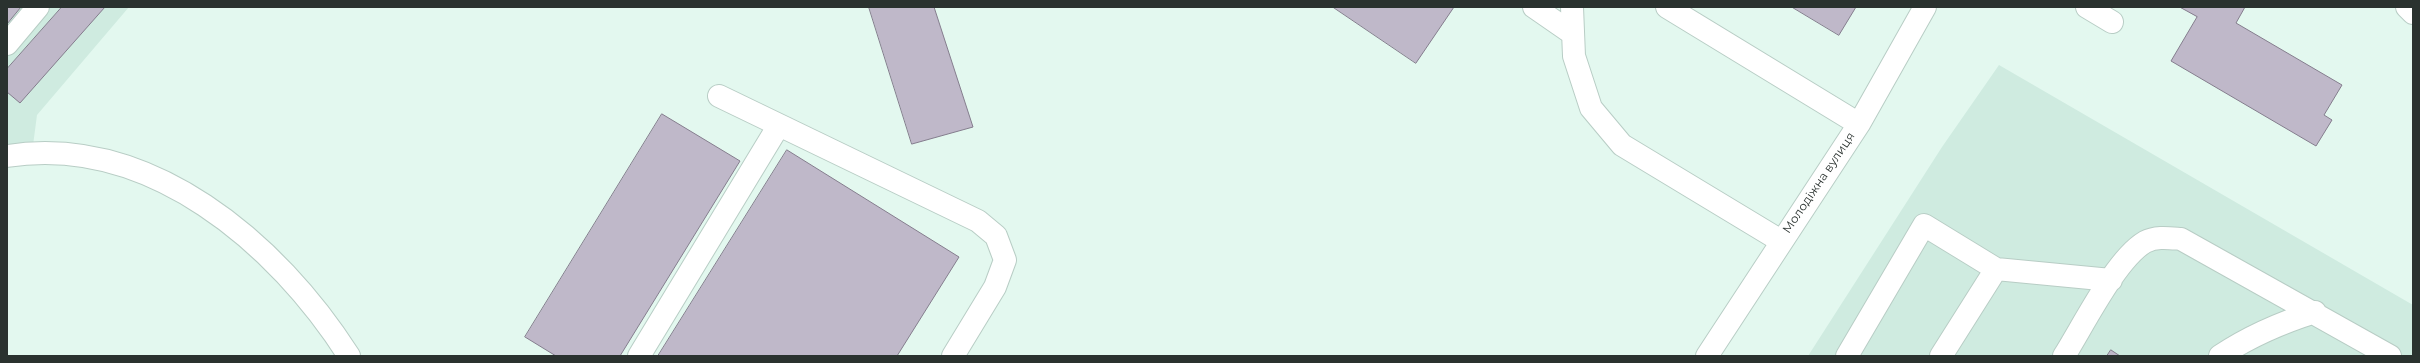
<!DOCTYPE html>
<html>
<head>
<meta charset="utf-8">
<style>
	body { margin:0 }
	#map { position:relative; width:2420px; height:363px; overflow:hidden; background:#e3f8ef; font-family:Montserrat,sans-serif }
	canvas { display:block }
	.frame { position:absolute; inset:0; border:8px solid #2a322f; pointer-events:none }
</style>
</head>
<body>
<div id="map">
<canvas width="2420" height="363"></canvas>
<div class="frame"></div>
</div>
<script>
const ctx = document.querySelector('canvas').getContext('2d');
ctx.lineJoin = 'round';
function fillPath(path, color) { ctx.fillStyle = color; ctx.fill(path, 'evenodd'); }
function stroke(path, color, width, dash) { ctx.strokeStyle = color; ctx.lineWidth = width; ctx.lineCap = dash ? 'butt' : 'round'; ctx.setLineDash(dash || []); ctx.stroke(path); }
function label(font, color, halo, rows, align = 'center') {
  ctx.font = font + ' Montserrat,sans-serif'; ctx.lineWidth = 3.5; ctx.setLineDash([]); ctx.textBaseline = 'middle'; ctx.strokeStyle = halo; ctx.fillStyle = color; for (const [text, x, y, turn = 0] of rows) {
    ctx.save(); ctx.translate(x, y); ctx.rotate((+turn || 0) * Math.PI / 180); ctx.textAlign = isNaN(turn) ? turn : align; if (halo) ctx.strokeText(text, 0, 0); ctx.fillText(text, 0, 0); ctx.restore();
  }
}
const built = new Path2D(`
	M 7,7 L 129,7 L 37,115 L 32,153 L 7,156 Z
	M 1999,65 L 2413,305 L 2413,356 L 1808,356 L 1942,147 Z`);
const building = new Path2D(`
	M 7,7 L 21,7 L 7,24 Z
	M 62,7 L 105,7 L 20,103 L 7,92 L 7,69 Z
	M 869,7 L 934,7 L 973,127 L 912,144 Z
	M 1333,7 L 1454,7 L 1416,63 Z
	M 1792,7 L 1856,7 L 1839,35 Z
	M 2180,7 L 2245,7 L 2236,23 L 2342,85 L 2324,115 L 2332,120 L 2316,146 L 2171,61 L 2197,17 Z
	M 662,114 L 740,161 L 620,356 L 556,356 L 525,337 Z
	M 787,150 L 959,257 L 897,356 L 658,356 Z
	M 2111,350 L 2120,356 L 2107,356 Z`);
const minor = new Path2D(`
	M 1534,7 L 1573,34
	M 1572,7 L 1574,56 L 1591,108 L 1622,145 L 1781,241
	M 1667,7 L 1859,124
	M 2087,7 L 2112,22
	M 2407,7 L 2413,13
	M 7,44 L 38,7
	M 719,96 L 978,221 L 996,236 L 1005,260 L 995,287 L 953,356
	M 7,156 C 150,134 277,243 349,356
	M 639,356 L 779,125
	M 1707,356 L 1859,124 L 1925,7
	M 1847,356 L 1924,225 L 1996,269
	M 1941,356 L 1996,269 L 2111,280
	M 2064,356 C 2083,326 2116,259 2145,242 C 2156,236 2169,238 2181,239 L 2390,356
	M 2220,356 C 2250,336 2280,323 2315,312`);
const streetNames = [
	["Молодіжна вулиця",1819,183,-56]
];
fillPath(built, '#cfebe0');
fillPath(building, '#bfb8c9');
stroke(building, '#847d8d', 1);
stroke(minor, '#b8cdc5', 24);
stroke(minor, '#fff', 22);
label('12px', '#2a322f', '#fff', streetNames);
</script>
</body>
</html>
